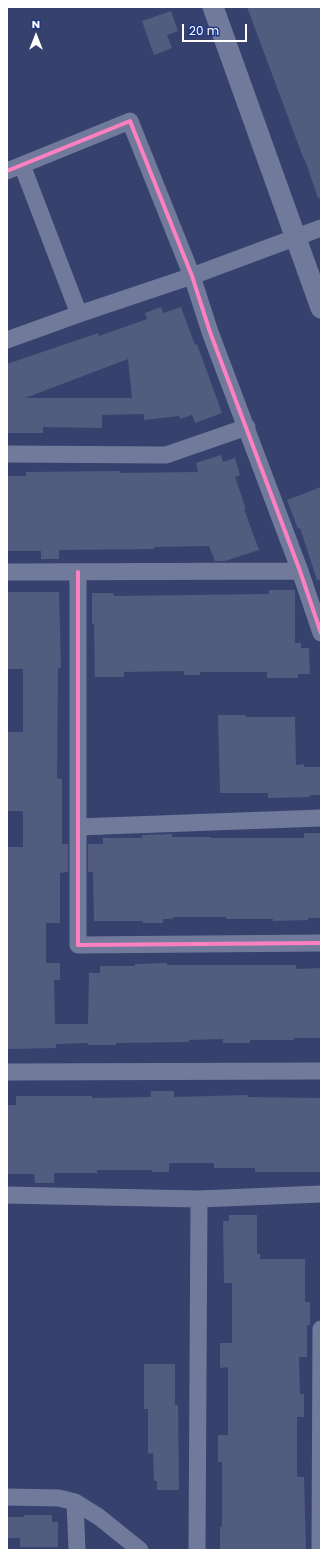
<!DOCTYPE html>
<html>
<head>
<meta charset="utf-8">
<style>
	body { margin:0 }
	#map { position:relative; width:328px; height:1557px; overflow:hidden; background:#36426d; font-family:Poppins,sans-serif }
	canvas { display:block }
	.frame { position:absolute; inset:0; border:8px solid #fff; pointer-events:none }
	.north { position:absolute; left:16px; top:16px; width:40px; height:40px; -webkit-text-stroke:3px #1f3584; paint-order:stroke; rotate:0deg; font-size:11px; font-weight:700; line-height:16px; text-align:center; color:#fff }
	.north::after { content:''; display:block; margin:auto; width:14px; height:18px; background:#fff; clip-path:polygon(50% 0,100% 100%,50% 72%,0 100%) }
	.scale { position:absolute; left:182px; top:24px; width:65px; height:18px; box-sizing:border-box; border:2px solid #fff; border-top:0; padding-left:5px; font-size:12px; line-height:14px; white-space:nowrap; color:#fff; -webkit-text-stroke:3px #1f3584; paint-order:stroke }
</style>
</head>
<body>
<div id="map">
<canvas width="328" height="1557"></canvas>
<div class="frame"></div>
<div class="north">N</div>
<div class="scale">20 m</div>
</div>
<script>
const ctx = document.querySelector('canvas').getContext('2d');
ctx.lineJoin = 'round';
function fillPath(path, color) { ctx.fillStyle = color; ctx.fill(path, 'evenodd'); }
function stroke(path, color, width, dash) { ctx.strokeStyle = color; ctx.lineWidth = width; ctx.lineCap = dash ? 'butt' : 'round'; ctx.setLineDash(dash || []); ctx.stroke(path); }
const building = new Path2D(`
	M 247,7 L 321,7 L 321,198 L 318,198 L 305,160 L 304,160 Z
	M 171,11 L 178,31 L 167,35 L 172,48 L 154,55 L 142,21 Z
	M 161,307 L 163,313 L 181,307 L 195,345 L 197,344 L 222,413 L 195,423 L 192,415 L 180,419 L 179,416 L 144,420 L 144,414 L 102,415 L 102,428 L 43,427 L 43,433 L 7,433 L 7,364 L 98,333 L 99,336 L 147,319 L 145,313 ZM 128,359 L 132,398 L 25,398 Z
	M 221,455 L 223,462 L 235,458 L 240,475 L 235,477 L 246,509 L 244,509 L 259,550 L 225,561 L 215,561 L 209,546 L 154,547 L 154,549 L 59,550 L 59,559 L 41,559 L 41,551 L 7,551 L 7,476 L 26,476 L 26,472 L 120,471 L 120,473 L 198,472 L 196,463 Z
	M 321,487 L 321,580 L 317,580 L 300,528 L 298,529 L 287,500 Z
	M 269,590 L 295,590 L 295,643 L 301,643 L 301,648 L 309,648 L 310,674 L 298,674 L 298,678 L 267,678 L 267,672 L 200,672 L 200,675 L 184,675 L 184,671 L 124,672 L 124,677 L 95,677 L 94,624 L 92,624 L 92,593 L 113,593 L 114,596 L 269,594 Z
	M 7,592 L 59,592 L 61,668 L 58,668 L 57,778 L 62,779 L 62,844 L 68,844 L 68,872 L 60,873 L 60,923 L 46,923 L 46,963 L 60,963 L 60,980 L 54,980 L 55,1024 L 88,1024 L 89,973 L 100,973 L 100,966 L 135,966 L 135,964 L 167,963 L 167,965 L 296,965 L 296,969 L 321,968 L 321,1038 L 294,1038 L 294,1040 L 250,1040 L 250,1043 L 223,1043 L 223,1039 L 189,1040 L 189,1042 L 116,1043 L 116,1045 L 88,1045 L 88,1043 L 56,1044 L 56,1048 L 7,1049 L 7,847 L 23,847 L 23,811 L 7,811 L 7,732 L 23,732 L 23,669 L 7,669 Z
	M 218,715 L 246,715 L 246,717 L 295,717 L 296,765 L 304,764 L 304,767 L 321,767 L 321,795 L 310,795 L 310,797 L 268,798 L 268,793 L 220,793 Z
	M 304,833 L 321,833 L 321,918 L 308,918 L 308,920 L 273,921 L 273,919 L 226,919 L 226,917 L 173,917 L 173,919 L 163,919 L 163,923 L 143,923 L 143,921 L 94,921 L 93,872 L 88,872 L 88,844 L 103,844 L 103,838 L 142,838 L 142,835 L 172,834 L 172,837 L 211,837 L 211,838 L 304,838 Z
	M 151,1091 L 174,1091 L 174,1097 L 248,1095 L 248,1097 L 321,1098 L 321,1172 L 255,1172 L 255,1168 L 214,1168 L 214,1163 L 169,1163 L 169,1172 L 152,1172 L 152,1170 L 97,1170 L 97,1173 L 54,1173 L 54,1183 L 35,1183 L 34,1174 L 7,1174 L 7,1105 L 16,1105 L 16,1096 L 92,1096 L 92,1098 L 151,1097 Z
	M 229,1215 L 257,1215 L 257,1254 L 260,1254 L 260,1259 L 305,1259 L 305,1302 L 310,1302 L 310,1325 L 307,1325 L 307,1357 L 299,1357 L 300,1394 L 304,1394 L 304,1417 L 297,1417 L 297,1477 L 304,1477 L 306,1550 L 220,1550 L 220,1527 L 222,1527 L 222,1462 L 218,1462 L 218,1435 L 228,1435 L 228,1367 L 220,1368 L 220,1343 L 232,1343 L 232,1283 L 224,1283 L 223,1221 L 229,1221 Z
	M 144,1364 L 175,1364 L 175,1405 L 178,1405 L 179,1490 L 157,1490 L 157,1481 L 154,1481 L 153,1453 L 148,1454 L 148,1409 L 144,1409 Z
	M 24,1515 L 52,1515 L 52,1522 L 58,1522 L 58,1547 L 20,1547 L 20,1538 L 7,1538 L 7,1517 L 24,1517 Z`);
const minor = new Path2D(`
	M 22,165 L 79,314
	M 7,171 L 130,121 L 192,276 L 210,332 L 300,571 L 321,633
	M 7,340 L 79,314 L 192,276 L 321,228
	M 7,454 L 166,455 L 247,427
	M 7,572 L 300,571
	M 78,572 L 78,945 L 321,943
	M 78,827 L 321,818
	M 7,1072 L 321,1071
	M 7,1195 L 199,1199 L 321,1194
	M 7,1497 L 59,1498 L 75,1502 L 99,1517 L 140,1550
	M 75,1502 L 77,1550
	M 197,1550 L 199,1199
	M 320,1550 L 321,1329`);
const tertiary = new Path2D(`
	M 213,7 L 321,308`);
const cycleway = new Path2D(`
	M 7,171 L 130,121 L 192,276 L 210,332 L 300,571 L 321,633
	M 78,572 L 78,945 L 321,943`);
fillPath(building, '#525c7e');
stroke(minor, '#727a9b', 17);
stroke(tertiary, '#727a9b', 21);
stroke(cycleway, '#ff80c0', 4);
</script>
</body>
</html>
